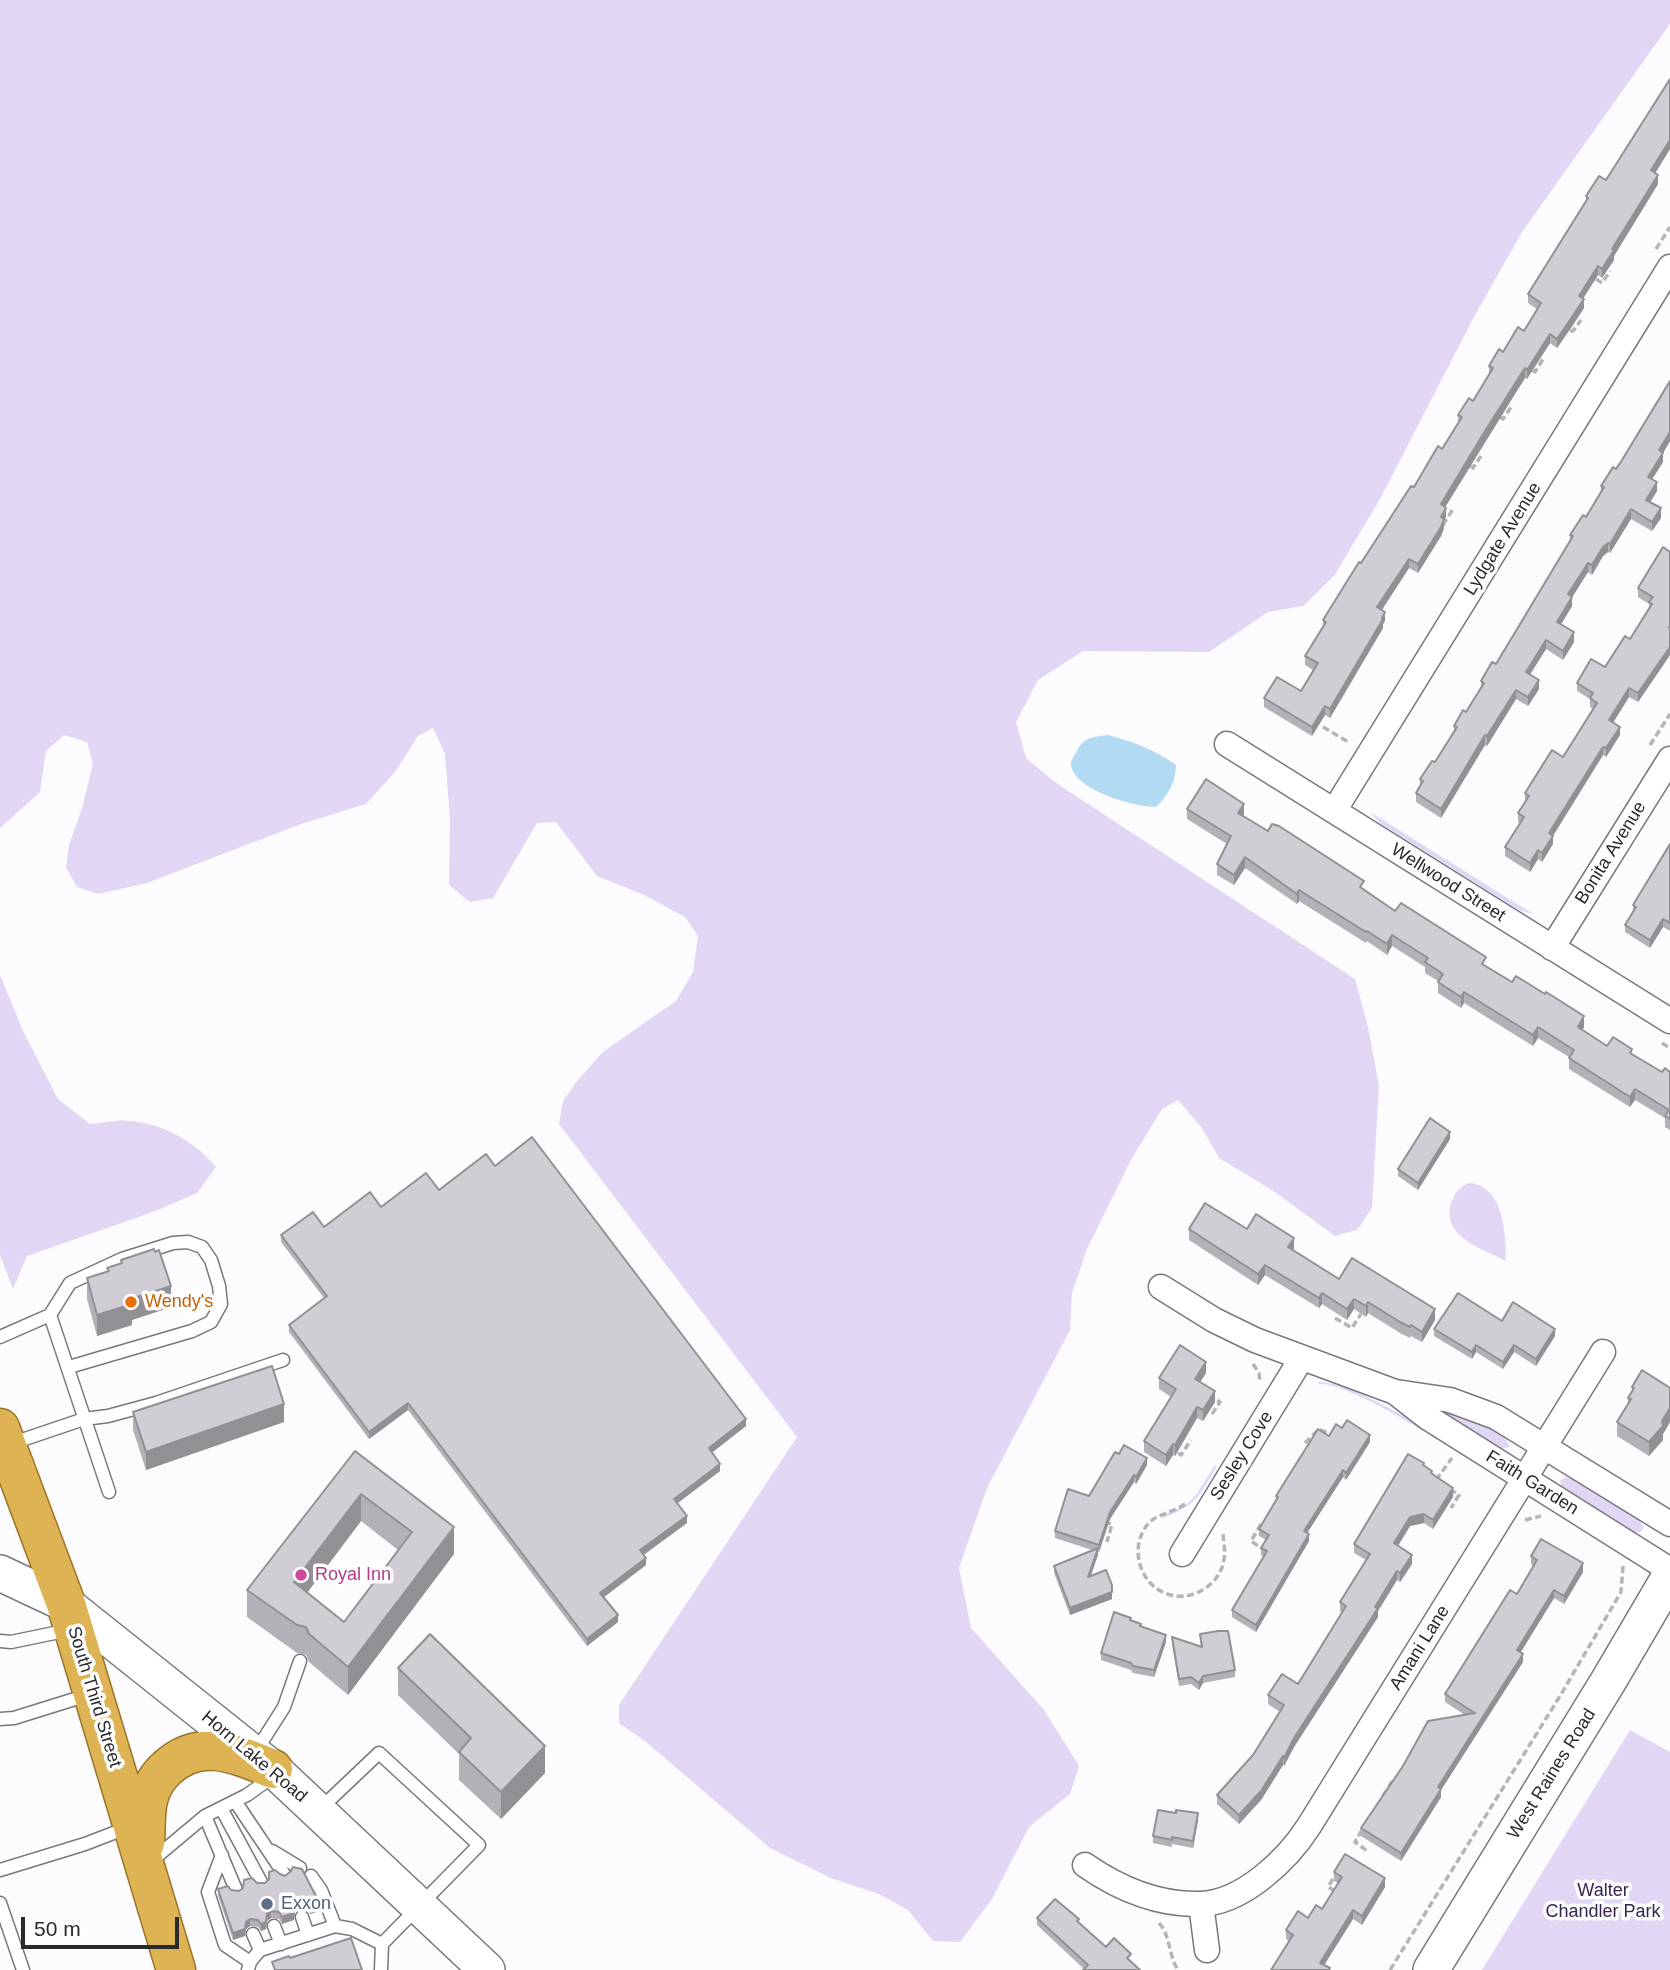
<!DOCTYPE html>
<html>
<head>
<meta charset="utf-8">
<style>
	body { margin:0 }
	#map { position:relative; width:1670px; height:1970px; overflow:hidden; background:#fcfbfe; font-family:Helvetica,sans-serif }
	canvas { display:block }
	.scale { position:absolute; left:21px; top:1917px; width:158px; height:32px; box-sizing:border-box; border:4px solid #2a292c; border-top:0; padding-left:9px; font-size:21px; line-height:24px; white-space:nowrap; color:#2a292c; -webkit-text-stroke:5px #fff; paint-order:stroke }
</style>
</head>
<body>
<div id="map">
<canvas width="1670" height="1970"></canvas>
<div class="scale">50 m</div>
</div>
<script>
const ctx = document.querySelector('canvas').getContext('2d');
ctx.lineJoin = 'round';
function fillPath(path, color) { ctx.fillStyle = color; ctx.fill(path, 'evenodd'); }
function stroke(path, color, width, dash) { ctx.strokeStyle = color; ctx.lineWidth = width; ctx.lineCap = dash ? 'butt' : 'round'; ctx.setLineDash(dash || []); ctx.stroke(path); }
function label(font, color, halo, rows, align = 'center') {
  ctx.font = font + ' Helvetica,sans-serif'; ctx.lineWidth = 7; ctx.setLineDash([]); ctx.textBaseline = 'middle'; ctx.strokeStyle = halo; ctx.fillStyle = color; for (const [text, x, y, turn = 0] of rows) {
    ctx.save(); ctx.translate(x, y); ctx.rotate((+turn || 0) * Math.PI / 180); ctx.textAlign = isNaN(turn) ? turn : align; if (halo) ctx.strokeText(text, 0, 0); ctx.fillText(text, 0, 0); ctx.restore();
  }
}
const green = new Path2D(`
	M 0,0 L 1670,0 L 1670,24 L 1522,232 L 1475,315 L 1380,499 L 1334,576 L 1303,606 L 1268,612 L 1209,652 L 1083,651 L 1038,680 L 1016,722 L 1026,758 L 1056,783 L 1355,979 L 1368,1027 L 1379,1086 L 1372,1208 L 1357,1230 L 1335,1236 L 1272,1190 L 1219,1158 L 1202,1128 L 1178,1100 L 1162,1109 L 1132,1158 L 1087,1249 L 1072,1293 L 1070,1330 L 987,1488 L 959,1568 L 971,1628 L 1044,1710 L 1079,1766 L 1070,1794 L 1029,1827 L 992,1899 L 960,1942 L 933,1941 L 908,1910 L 879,1894 L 831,1878 L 770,1848 L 646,1742 L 619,1723 L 619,1705 L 797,1437 L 559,1124 L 563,1101 L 577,1081 L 603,1052 L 676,1001 L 693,972 L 698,936 L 685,917 L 644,895 L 597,876 L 556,822 L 537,823 L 493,898 L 470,902 L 449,885 L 450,820 L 445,754 L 433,728 L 418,736 L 395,772 L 366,804 L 301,824 L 147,883 L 98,894 L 77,887 L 66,868 L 69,845 L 83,805 L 93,763 L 87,742 L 64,735 L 46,751 L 40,792 L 0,828 Z
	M 1370,812 L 1533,914 L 1519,910 L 1380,823 Z
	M 0,975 L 23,1031 L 58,1099 L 90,1124 C 103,1123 117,1119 130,1121 C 164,1124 194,1141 216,1167 L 197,1193 L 153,1212 L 27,1256 L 13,1289 L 0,1255 Z
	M 1469,1183 C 1504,1186 1506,1233 1506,1261 C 1483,1249 1441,1237 1451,1203 C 1454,1194 1460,1186 1469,1183 Z
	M 1318,1382 C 1353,1382 1426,1429 1457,1449 L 1456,1451 C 1429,1434 1347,1382 1319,1384 Z
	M 1431,1405 C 1456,1413 1499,1418 1510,1447 L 1500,1449 Z
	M 1215,1465 L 1217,1466 C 1199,1496 1197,1505 1163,1518 L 1161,1516 L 1186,1505 L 1196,1495 Z
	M 1566,1477 L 1579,1481 L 1639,1519 L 1644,1528 L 1640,1532 L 1633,1533 L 1562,1489 L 1560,1480 Z
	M 1630,1730 L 1670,1752 L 1670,1970 L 1482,1970 Z`);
const water = new Path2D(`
	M 1108,735 C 1134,742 1155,750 1176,765 C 1176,781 1168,796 1156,807 C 1134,807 1077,791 1071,766 C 1070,761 1075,755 1077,751 C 1083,737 1094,737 1108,735 Z`);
const path = new Path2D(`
	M 1656,249 L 1670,227
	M 1596,279 L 1602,283 L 1610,271
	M 1570,331 L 1573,331 L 1581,320
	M 1533,370 L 1535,372 L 1543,359
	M 1500,417 L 1503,419 L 1511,407
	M 1471,466 L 1473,468 L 1481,456
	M 1443,525 L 1453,509
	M 1323,727 L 1350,743
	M 1650,745 L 1670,714
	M 1662,1043 L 1670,1048
	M 1335,1318 L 1352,1328 L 1361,1314
	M 1253,1364 L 1259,1373 L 1260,1382
	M 1212,1414 L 1220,1402 L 1214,1398
	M 1305,1443 L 1319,1429 L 1332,1435
	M 1178,1453 L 1181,1455 L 1191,1440
	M 1436,1480 L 1452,1458
	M 1450,1489 L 1459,1495 L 1451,1508
	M 1185,1504 C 1173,1513 1157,1513 1147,1525 C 1128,1550 1141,1588 1171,1595 C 1195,1601 1221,1583 1224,1559 C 1226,1550 1223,1541 1223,1532
	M 1525,1520 L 1541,1516
	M 1104,1522 L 1112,1524 L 1107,1542
	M 1261,1524 L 1251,1541 L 1263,1549
	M 1383,1796 L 1393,1780
	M 1362,1830 L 1355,1842 L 1367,1851
	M 1335,1891 L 1328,1887 L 1336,1874
	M 1159,1923 C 1171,1936 1168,1955 1178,1970
	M 1390,1970 L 1560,1696 L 1621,1592 L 1623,1566`);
const service = new Path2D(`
	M 50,1315 L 109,1492
	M 0,1337 L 50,1315 L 70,1283 L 122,1259 L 173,1243 L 188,1242 L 202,1247 L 211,1260 L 219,1286 L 221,1304 L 211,1322 L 192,1331 L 69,1367
	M 10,1444 L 84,1419 L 108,1416 L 156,1403 L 283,1360
	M 0,1641 L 11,1642 L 69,1630
	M 0,1719 L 14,1718 L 91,1694
	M 256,1751 L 284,1707 L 300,1661
	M 235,1801 L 284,1874
	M 221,1808 L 261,1882
	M 320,1809 L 379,1753 L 479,1845 L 382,1944 L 381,1970
	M 272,1851 L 300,1868
	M 222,1855 L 208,1892 L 225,1945 L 250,1962
	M 149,1863 L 205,1816
	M 0,1870 L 85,1844 L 129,1827
	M 311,1876 L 321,1890 L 335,1926
	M 236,1890 L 205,1816 L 247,1795 L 275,1775
	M 0,1903 L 23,1970
	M 302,1917 L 308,1935
	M 274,1926 L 281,1944
	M 253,1934 L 260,1950
	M 248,1970 L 250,1962 L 260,1950 L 335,1926 L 352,1929 L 382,1944`);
const minor = new Path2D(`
	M 1227,744 L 1670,1021
	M 1334,811 L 1670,267
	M 1552,948 L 1670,759
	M 1161,1287 L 1214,1320 L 1255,1340 L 1395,1392 L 1427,1417 L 1670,1570
	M 1396,1392 L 1450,1400 L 1496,1417 L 1670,1524
	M 1182,1554 L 1301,1359
	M 1085,1865 C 1118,1888 1158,1905 1200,1904 C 1243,1903 1288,1859 1309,1826 L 1603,1352
	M 1201,1904 L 1207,1950`);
const secondary = new Path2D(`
	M 0,1573 L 66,1604 L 273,1769 L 487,1970
	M 1431,1970 L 1609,1680 L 1670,1576`);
const trunk = new Path2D(`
	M 0,1428 L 66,1604 L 176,1970
	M 145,1843 C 146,1829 145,1813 148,1800 C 151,1788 158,1776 167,1768 C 200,1737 236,1754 273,1769`);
const wall = new Path2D(`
	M 1670,79 L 1670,149 L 1655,173 L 1658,184 L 1614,256 L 1614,260 L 1602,278 L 1598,275 L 1583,298 L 1584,308 L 1572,327 L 1557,348 L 1550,343 L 1527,379 L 1525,378 L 1485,440 L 1445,507 L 1446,517 L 1444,521 L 1444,528 L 1441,536 L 1418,573 L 1409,568 L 1382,610 L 1385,621 L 1383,624 L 1383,628 L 1330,718 L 1325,715 L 1312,736 L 1264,707 L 1264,698 L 1301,691 L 1313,670 L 1305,665 L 1305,656 L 1323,626 L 1323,620 L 1414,487 L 1442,449 L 1458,423 L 1458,415 L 1473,401 L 1489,375 L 1489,366 L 1524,331 L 1537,309 L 1528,303 L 1528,294 L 1586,201 L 1586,196 L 1606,180 Z
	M 1670,381 L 1670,441 L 1663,453 L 1663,462 L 1652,479 L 1657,491 L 1650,502 L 1661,518 L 1652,531 L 1631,519 L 1610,553 L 1608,552 L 1603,556 L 1592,575 L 1588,572 L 1572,597 L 1572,606 L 1561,624 L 1574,642 L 1563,660 L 1546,649 L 1530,674 L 1539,689 L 1528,706 L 1516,699 L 1487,746 L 1485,745 L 1441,818 L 1416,802 L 1416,793 L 1420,787 L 1420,779 L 1435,762 L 1454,732 L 1454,726 L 1466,712 L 1481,688 L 1481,681 L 1496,664 L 1570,541 L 1570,535 L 1586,517 L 1601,491 L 1601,486 L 1616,469 Z
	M 1670,552 L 1670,655 L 1638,702 L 1629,697 L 1613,723 L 1620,735 L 1606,757 L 1603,755 L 1553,836 L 1553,844 L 1542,862 L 1538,859 L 1530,872 L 1505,856 L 1505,847 L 1520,823 L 1518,822 L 1518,813 L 1525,802 L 1525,793 L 1563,757 L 1593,709 L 1590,707 L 1590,699 L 1577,691 L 1577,683 L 1605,667 L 1630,639 L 1649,607 L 1649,604 L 1638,597 L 1638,588 Z
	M 1187,809 L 1244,814 L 1243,816 L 1584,1027 L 1582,1030 L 1607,1046 L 1632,1054 L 1662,1072 L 1670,1072 L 1670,1130 L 1665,1127 L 1665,1118 L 1635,1100 L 1630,1107 L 1569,1069 L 1569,1057 L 1538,1038 L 1533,1046 L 1464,1003 L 1461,1008 L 1438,993 L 1438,981 L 1425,973 L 1425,967 L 1392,946 L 1387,955 L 1367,941 L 1366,943 L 1299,901 L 1297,904 L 1245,868 L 1234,885 L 1217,875 L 1217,864 L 1227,844 L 1187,819 Z
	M 1670,844 L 1670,931 L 1663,927 L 1650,948 L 1625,932 L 1625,925 L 1633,912 L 1633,905 Z
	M 1450,1139 L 1418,1190 L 1398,1176 L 1398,1169 Z
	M 495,1166 L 746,1426 L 712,1452 L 720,1471 L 677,1503 L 687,1523 L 644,1555 L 646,1565 L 604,1597 L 618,1622 L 587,1646 L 408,1410 L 369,1439 L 289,1332 L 289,1325 L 324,1298 L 281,1242 L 281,1235 L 324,1227 L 381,1207 L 439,1190 Z
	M 1189,1229 L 1247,1229 L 1294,1248 L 1293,1250 L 1339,1279 L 1435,1320 L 1422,1342 L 1411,1336 L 1410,1338 L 1400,1333 L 1368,1313 L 1366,1317 L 1354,1309 L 1347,1320 L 1322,1304 L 1319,1308 L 1265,1275 L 1258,1285 L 1189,1240 Z
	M 121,1260 L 171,1307 L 132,1320 L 132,1325 L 97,1336 L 87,1299 L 87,1278 L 107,1272 L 107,1268 L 121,1263 Z
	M 1502,1321 L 1555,1336 L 1536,1366 L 1514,1352 L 1503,1369 L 1476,1352 L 1472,1359 L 1434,1336 L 1434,1329 Z
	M 1206,1373 L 1200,1382 L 1215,1402 L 1203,1421 L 1197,1418 L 1175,1456 L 1173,1455 L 1166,1466 L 1144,1452 L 1144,1441 L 1171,1397 L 1159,1389 L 1159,1378 Z
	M 1632,1387 L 1670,1388 L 1670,1422 L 1663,1434 L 1663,1440 L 1649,1456 L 1617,1436 L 1617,1422 L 1628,1404 L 1628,1398 L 1632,1392 Z
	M 133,1412 L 284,1422 L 146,1470 L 133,1430 Z
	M 1329,1436 L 1370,1442 L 1346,1480 L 1343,1477 L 1307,1533 L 1309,1541 L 1256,1632 L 1232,1617 L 1232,1610 L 1264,1557 L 1261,1555 L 1261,1548 L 1266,1540 L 1259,1536 L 1259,1529 L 1276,1501 L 1276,1496 Z
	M 355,1451 L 454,1554 L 348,1695 L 309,1662 L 306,1655 L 297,1653 L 247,1617 L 247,1590 ZM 361,1521 L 398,1550 L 344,1622 L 307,1593 Z
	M 1119,1454 L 1147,1465 L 1136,1484 L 1134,1482 L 1110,1519 L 1099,1552 L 1098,1552 L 1091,1576 L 1112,1599 L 1070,1615 L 1054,1573 L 1054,1566 L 1092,1550 L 1055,1538 L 1055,1531 L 1089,1496 Z
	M 1424,1466 L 1453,1497 L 1433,1529 L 1424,1523 L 1410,1526 L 1398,1546 L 1412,1564 L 1400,1582 L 1397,1580 L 1378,1611 L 1378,1617 L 1294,1747 L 1284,1766 L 1283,1765 L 1261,1800 L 1239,1824 L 1217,1804 L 1217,1795 L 1253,1755 L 1280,1712 L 1268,1704 L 1268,1695 L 1298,1684 L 1342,1613 L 1340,1611 L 1340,1602 L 1366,1560 L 1354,1553 L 1354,1544 Z
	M 1531,1556 L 1583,1572 L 1564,1604 L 1554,1598 L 1521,1652 L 1523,1662 L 1441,1790 L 1441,1797 L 1401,1861 L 1361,1836 L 1361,1828 L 1465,1715 L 1445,1702 L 1445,1694 L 1517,1594 L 1533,1566 L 1531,1564 Z
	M 1131,1620 L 1166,1642 L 1154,1677 L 1133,1673 L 1131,1670 L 1101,1660 L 1101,1653 Z
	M 1200,1634 L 1235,1670 L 1235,1677 L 1203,1683 L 1199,1690 L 1191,1684 L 1179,1686 L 1172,1644 L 1172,1637 L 1201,1646 Z
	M 398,1668 L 545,1773 L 501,1819 L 459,1780 L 459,1754 L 398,1695 Z
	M 1198,1820 L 1193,1848 L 1172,1844 L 1172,1847 L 1153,1843 L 1153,1836 Z
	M 1334,1872 L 1385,1887 L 1362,1925 L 1353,1919 L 1324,1965 L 1330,1970 L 1286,1939 L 1286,1930 L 1322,1909 L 1338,1883 L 1334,1881 Z
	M 269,1879 L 320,1911 L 310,1914 L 307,1910 L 300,1909 L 295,1912 L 294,1920 L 282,1924 L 279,1919 L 271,1918 L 267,1921 L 266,1929 L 261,1931 L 258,1927 L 250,1926 L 246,1929 L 245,1936 L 233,1940 L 218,1896 L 218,1889 L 239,1891 L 257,1883 L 265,1883 Z
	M 1037,1918 L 1079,1923 L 1106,1947 L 1131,1961 L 1084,1969 L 1037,1925 Z`);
const shadedWall = new Path2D(`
	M 1670,140 L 1670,149 L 1651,180 L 1651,170 Z
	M 1658,175 L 1658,184 L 1614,256 L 1614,260 L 1602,278 L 1602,269 L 1612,249 Z
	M 1598,266 L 1598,275 L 1579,305 L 1579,296 Z
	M 1584,299 L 1584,308 L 1557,348 L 1557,339 Z
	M 1550,334 L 1550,343 L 1527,379 L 1527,370 Z
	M 1525,368 L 1525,378 L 1441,514 L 1441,504 Z
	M 1670,432 L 1670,441 L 1659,460 L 1659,450 Z
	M 1663,453 L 1663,462 L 1648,486 L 1648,477 Z
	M 1657,482 L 1657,491 L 1646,509 L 1646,500 Z
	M 1446,508 L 1446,517 L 1444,521 L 1444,528 L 1441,536 L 1418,573 L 1418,564 Z
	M 1661,508 L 1661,518 L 1652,531 L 1652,522 Z
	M 1631,509 L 1631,519 L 1610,553 L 1610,544 Z
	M 1608,543 L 1608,552 L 1603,556 L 1592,575 L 1592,565 L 1603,547 Z
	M 1409,559 L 1409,568 L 1377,617 L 1377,607 Z
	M 1588,563 L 1588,572 L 1568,604 L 1568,594 Z
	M 1572,597 L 1572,606 L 1557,631 L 1557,622 Z
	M 1385,612 L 1385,621 L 1383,624 L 1383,628 L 1330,718 L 1330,709 Z
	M 1574,632 L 1574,642 L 1563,660 L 1563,651 Z
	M 1670,639 L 1670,655 L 1638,702 L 1638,693 Z
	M 1546,640 L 1546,649 L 1526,681 L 1526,672 Z
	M 1539,680 L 1539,689 L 1528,706 L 1528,697 Z
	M 1629,688 L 1629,697 L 1609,729 L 1609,720 Z
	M 1516,690 L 1516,699 L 1487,746 L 1487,736 Z
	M 1325,706 L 1325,715 L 1312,736 L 1312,727 Z
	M 1620,727 L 1620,735 L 1606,757 L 1606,748 Z
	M 1485,735 L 1485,745 L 1441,818 L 1441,809 Z
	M 1603,747 L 1603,755 L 1549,842 L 1549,833 Z
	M 1244,804 L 1244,814 L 1238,824 L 1238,813 Z
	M 1553,836 L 1553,844 L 1542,862 L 1542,853 Z
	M 1538,850 L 1538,859 L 1530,872 L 1530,863 Z
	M 1245,857 L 1245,868 L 1234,885 L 1234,875 Z
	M 1299,890 L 1299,901 L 1297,904 L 1297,894 Z
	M 1663,919 L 1663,927 L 1650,948 L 1650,940 Z
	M 1392,935 L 1392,946 L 1387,955 L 1387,944 Z
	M 1464,992 L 1464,1003 L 1461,1008 L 1461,997 Z
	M 1584,1016 L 1584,1027 L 1578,1038 L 1578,1027 Z
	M 1538,1027 L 1538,1038 L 1533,1046 L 1533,1035 Z
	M 1635,1089 L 1635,1100 L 1630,1107 L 1630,1097 Z
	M 1450,1132 L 1450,1139 L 1418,1190 L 1418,1183 Z
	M 1294,1238 L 1294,1248 L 1288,1258 L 1288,1247 Z
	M 1265,1265 L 1265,1275 L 1258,1285 L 1258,1274 Z
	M 171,1286 L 171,1307 L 132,1320 L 132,1325 L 97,1336 L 97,1315 L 131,1299 Z
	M 1322,1293 L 1322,1304 L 1319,1308 L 1319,1298 Z
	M 1354,1299 L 1354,1309 L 1347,1320 L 1347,1309 Z
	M 1368,1302 L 1368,1313 L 1366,1317 L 1366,1306 Z
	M 1435,1309 L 1435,1320 L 1422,1342 L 1422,1332 Z
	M 1555,1329 L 1555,1336 L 1536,1366 L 1536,1359 Z
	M 1476,1345 L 1476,1352 L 1472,1359 L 1472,1352 Z
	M 1514,1345 L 1514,1352 L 1503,1369 L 1503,1362 Z
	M 1206,1362 L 1206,1373 L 1195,1390 L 1195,1379 Z
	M 1215,1391 L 1215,1402 L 1203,1421 L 1203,1410 Z
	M 408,1403 L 408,1410 L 369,1439 L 369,1432 Z
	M 284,1404 L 284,1422 L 146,1470 L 146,1452 Z
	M 1197,1407 L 1197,1418 L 1175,1456 L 1175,1445 Z
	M 1670,1408 L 1670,1422 L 1663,1434 L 1663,1440 L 1649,1456 L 1649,1442 Z
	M 746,1419 L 746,1426 L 709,1455 L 709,1448 Z
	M 1370,1435 L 1370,1442 L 1346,1480 L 1346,1473 Z
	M 1173,1444 L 1173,1455 L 1166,1466 L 1166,1455 Z
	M 1147,1458 L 1147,1465 L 1136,1484 L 1136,1477 Z
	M 720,1464 L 720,1471 L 674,1506 L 674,1499 Z
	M 1343,1470 L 1343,1477 L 1304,1538 L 1304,1531 Z
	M 1134,1475 L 1134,1482 L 1110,1519 L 1099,1552 L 1099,1545 L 1110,1512 Z
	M 1453,1488 L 1453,1497 L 1433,1529 L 1433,1520 Z
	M 361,1494 L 361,1521 L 294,1610 L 294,1582 Z
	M 1424,1514 L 1424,1523 L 1410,1526 L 1394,1552 L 1394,1543 L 1410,1517 Z
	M 687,1516 L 687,1523 L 640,1557 L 640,1550 Z
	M 454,1527 L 454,1554 L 348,1695 L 348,1667 Z
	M 1309,1534 L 1309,1541 L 1256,1632 L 1256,1625 Z
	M 1098,1548 L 1098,1555 L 1088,1584 L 1088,1577 Z
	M 1412,1555 L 1412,1564 L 1400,1582 L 1400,1573 Z
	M 646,1558 L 646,1565 L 600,1600 L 600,1593 Z
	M 1583,1563 L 1583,1572 L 1564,1604 L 1564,1596 Z
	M 1397,1571 L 1397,1580 L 1378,1611 L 1378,1617 L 1294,1747 L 1284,1766 L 1284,1758 L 1294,1738 Z
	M 1554,1590 L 1554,1598 L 1517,1658 L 1517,1650 Z
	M 1112,1592 L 1112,1599 L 1070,1615 L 1070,1608 Z
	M 618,1615 L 618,1622 L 587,1646 L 587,1639 Z
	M 1166,1635 L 1166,1642 L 1154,1677 L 1154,1670 Z
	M 1523,1654 L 1523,1662 L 1441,1790 L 1441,1797 L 1401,1861 L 1401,1853 L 1438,1787 Z
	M 1203,1676 L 1203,1683 L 1199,1690 L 1199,1683 Z
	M 545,1746 L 545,1773 L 501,1819 L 501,1792 Z
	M 1283,1756 L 1283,1765 L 1261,1800 L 1239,1824 L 1239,1815 Z
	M 1198,1813 L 1198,1820 L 1193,1848 L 1193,1841 Z
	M 1385,1878 L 1385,1887 L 1362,1925 L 1362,1916 Z
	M 300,1902 L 300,1909 L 295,1912 L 294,1920 L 282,1924 L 282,1917 Z
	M 320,1904 L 320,1911 L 310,1914 L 310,1907 Z
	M 1353,1910 L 1353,1919 L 1321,1970 L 1320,1963 Z
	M 271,1911 L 271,1918 L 267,1921 L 266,1929 L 261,1931 L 261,1924 L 267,1914 Z
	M 250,1919 L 250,1926 L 246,1929 L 245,1936 L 233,1940 L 233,1933 Z`);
const building = new Path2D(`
	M 1670,79 L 1670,140 L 1651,170 L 1658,175 L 1612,249 L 1614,250 L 1602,269 L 1598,266 L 1579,296 L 1584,299 L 1572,317 L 1557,339 L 1550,334 L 1527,370 L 1525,368 L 1485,431 L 1441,504 L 1446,508 L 1441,517 L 1444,519 L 1441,527 L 1418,564 L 1409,559 L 1377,607 L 1385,612 L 1382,618 L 1383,619 L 1330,709 L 1325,706 L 1312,727 L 1264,698 L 1277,677 L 1301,691 L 1318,663 L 1305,656 L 1326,622 L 1323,620 L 1359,562 L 1361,563 L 1411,486 L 1414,487 L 1438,446 L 1442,449 L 1462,417 L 1458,415 L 1469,398 L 1473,401 L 1493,368 L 1489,366 L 1499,349 L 1503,352 L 1518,327 L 1524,331 L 1541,303 L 1528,294 L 1588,198 L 1586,196 L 1599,176 L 1606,180 Z
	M 1670,381 L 1670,432 L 1659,450 L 1663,453 L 1648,477 L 1657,482 L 1646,500 L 1661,508 L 1652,522 L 1631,509 L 1610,544 L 1608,543 L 1603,547 L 1592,565 L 1588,563 L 1568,594 L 1572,597 L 1557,622 L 1574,632 L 1563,651 L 1546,640 L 1526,672 L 1539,680 L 1528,697 L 1516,690 L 1487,736 L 1485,735 L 1441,809 L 1416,793 L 1423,781 L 1420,779 L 1432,761 L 1435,762 L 1457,727 L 1454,726 L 1463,710 L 1466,712 L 1484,683 L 1481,681 L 1492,662 L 1496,664 L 1573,536 L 1570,535 L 1583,515 L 1586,517 L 1604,487 L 1601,486 L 1613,467 L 1616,469 L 1622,460 Z
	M 1663,547 L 1670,552 L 1670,626 L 1669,627 L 1670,628 L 1670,647 L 1638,693 L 1629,688 L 1609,720 L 1620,727 L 1606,748 L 1603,747 L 1549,833 L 1553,836 L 1542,853 L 1538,850 L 1530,863 L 1505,847 L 1524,817 L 1518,813 L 1529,796 L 1525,793 L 1552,750 L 1563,757 L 1597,703 L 1590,698 L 1593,693 L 1577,683 L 1591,659 L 1605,667 L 1625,636 L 1630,639 L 1652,604 L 1649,602 L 1653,597 L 1638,588 Z
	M 1206,779 L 1244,804 L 1238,813 L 1268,831 L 1272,824 L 1279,826 L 1364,881 L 1360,887 L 1395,911 L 1401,903 L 1486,957 L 1482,964 L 1512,982 L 1516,976 L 1545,994 L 1546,992 L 1584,1016 L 1578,1027 L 1607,1046 L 1613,1037 L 1632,1049 L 1630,1053 L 1662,1072 L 1665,1068 L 1670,1072 L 1670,1119 L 1665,1116 L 1669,1110 L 1635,1089 L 1630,1097 L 1569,1058 L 1574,1050 L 1538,1027 L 1533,1035 L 1464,992 L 1461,997 L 1438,982 L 1443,974 L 1425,962 L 1428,958 L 1392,935 L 1387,944 L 1367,931 L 1366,932 L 1299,890 L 1297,894 L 1245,857 L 1234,875 L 1217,864 L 1231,836 L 1187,809 Z
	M 1670,844 L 1670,923 L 1663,919 L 1650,940 L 1625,925 L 1636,907 L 1633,905 Z
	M 1430,1118 L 1450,1132 L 1418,1183 L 1398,1169 Z
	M 532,1137 L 746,1419 L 709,1448 L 720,1464 L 674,1499 L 687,1516 L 640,1550 L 646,1558 L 600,1593 L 618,1615 L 587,1639 L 408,1403 L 369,1432 L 289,1325 L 327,1296 L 281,1235 L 313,1212 L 324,1227 L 370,1192 L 381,1207 L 426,1173 L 439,1190 L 486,1154 L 495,1166 Z
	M 1205,1203 L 1247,1229 L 1256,1214 L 1294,1238 L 1288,1247 L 1339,1279 L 1352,1258 L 1435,1309 L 1422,1332 L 1411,1325 L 1410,1327 L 1400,1322 L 1368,1302 L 1366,1306 L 1354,1299 L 1347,1309 L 1322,1293 L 1319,1298 L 1265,1265 L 1258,1274 L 1189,1229 Z
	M 154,1249 L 155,1252 L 159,1250 L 171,1286 L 131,1299 L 132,1304 L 97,1315 L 87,1278 L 109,1271 L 107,1268 L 122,1263 L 121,1260 Z
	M 1458,1293 L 1502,1321 L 1513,1302 L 1555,1329 L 1536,1359 L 1514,1345 L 1503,1362 L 1476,1345 L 1472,1352 L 1434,1329 Z
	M 1180,1345 L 1206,1362 L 1195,1379 L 1215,1391 L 1203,1410 L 1197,1407 L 1175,1445 L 1173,1444 L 1166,1455 L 1144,1441 L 1176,1389 L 1159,1378 Z
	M 272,1366 L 284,1404 L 146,1452 L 133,1412 Z
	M 1642,1370 L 1670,1388 L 1670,1408 L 1662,1421 L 1663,1426 L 1649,1442 L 1617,1422 L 1631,1399 L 1628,1398 L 1634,1388 L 1632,1387 Z
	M 1347,1420 L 1370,1435 L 1346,1473 L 1343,1470 L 1304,1531 L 1309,1534 L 1256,1625 L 1232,1610 L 1267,1551 L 1261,1548 L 1269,1535 L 1259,1529 L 1278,1497 L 1276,1496 L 1318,1429 L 1329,1436 L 1336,1424 L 1342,1428 Z
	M 1124,1445 L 1147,1458 L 1136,1477 L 1134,1475 L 1110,1512 L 1099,1545 L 1055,1531 L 1068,1489 L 1089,1496 L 1115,1452 L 1119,1454 Z
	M 355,1451 L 454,1527 L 348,1667 L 309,1634 L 306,1627 L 297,1625 L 247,1590 ZM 361,1494 L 412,1532 L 344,1622 L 294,1582 Z
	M 1408,1454 L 1424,1463 L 1423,1465 L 1432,1471 L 1431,1473 L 1453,1488 L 1433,1520 L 1424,1514 L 1410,1517 L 1394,1543 L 1412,1555 L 1400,1573 L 1397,1571 L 1375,1607 L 1378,1608 L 1294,1738 L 1284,1758 L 1283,1756 L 1261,1791 L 1239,1815 L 1217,1795 L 1253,1755 L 1284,1705 L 1268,1695 L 1282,1674 L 1298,1684 L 1346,1606 L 1340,1602 L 1370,1554 L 1354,1544 Z
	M 1541,1539 L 1583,1563 L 1564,1596 L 1554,1590 L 1517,1650 L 1523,1654 L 1438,1787 L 1441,1789 L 1401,1853 L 1361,1828 L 1403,1766 L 1428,1721 L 1475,1713 L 1445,1694 L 1510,1590 L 1517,1594 L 1537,1560 L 1531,1556 Z
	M 1098,1548 L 1088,1577 L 1106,1570 L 1112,1585 L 1112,1592 L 1070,1608 L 1054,1566 Z
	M 1114,1612 L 1131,1618 L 1130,1620 L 1141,1624 L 1140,1626 L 1166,1635 L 1154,1670 L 1133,1666 L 1131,1663 L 1101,1653 Z
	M 1218,1631 L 1228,1631 L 1235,1670 L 1203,1676 L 1199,1683 L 1191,1677 L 1179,1679 L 1172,1637 L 1202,1647 L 1200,1634 Z
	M 430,1634 L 545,1746 L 501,1792 L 459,1752 L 471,1738 L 398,1668 Z
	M 1158,1810 L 1176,1813 L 1176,1810 L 1198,1813 L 1193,1841 L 1172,1837 L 1172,1840 L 1153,1836 Z
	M 1345,1854 L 1385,1878 L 1362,1916 L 1353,1910 L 1320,1963 L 1330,1968 L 1329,1970 L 1271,1970 L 1293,1935 L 1286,1930 L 1298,1911 L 1308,1918 L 1316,1905 L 1322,1909 L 1342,1877 L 1334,1872 Z
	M 293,1867 L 302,1869 L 320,1904 L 310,1907 L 307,1903 L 300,1902 L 295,1905 L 294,1913 L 282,1917 L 279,1912 L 271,1911 L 267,1914 L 266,1922 L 261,1924 L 258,1920 L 250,1919 L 246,1922 L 245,1929 L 233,1933 L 218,1889 L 228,1886 L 231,1890 L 239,1891 L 243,1888 L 244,1880 L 252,1878 L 257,1883 L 265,1883 L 269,1879 L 269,1872 L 275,1870 L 280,1874 L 285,1876 L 291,1871 Z
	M 1055,1899 L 1079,1919 L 1077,1921 L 1106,1947 L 1114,1938 L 1131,1954 L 1127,1958 L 1140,1970 L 1083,1970 L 1088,1965 L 1037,1918 Z
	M 351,1938 L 362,1970 L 275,1970 L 272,1962 L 289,1956 L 290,1958 Z`);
const markers = [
	[131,1302,7,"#e8710a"],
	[301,1575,7,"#d1479c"],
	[267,1904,7,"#5c6f8a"]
];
const streetNames = [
	["Lydgate Avenue",1503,539,-58],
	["Bonita Avenue",1611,853,-58],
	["Wellwood Street",1448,883,32],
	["Sesley Cove",1242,1456,-58],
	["Faith Garden",1532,1483,32],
	["Amani Lane",1420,1648,-58],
	["South Third Street",94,1697,73],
	["Horn Lake Road",254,1757,40],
	["West Raines Road",1552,1774,-58]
];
const foodNames = [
	["Wendy's",145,1302]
];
const hotelNames = [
	["Royal Inn",315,1575]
];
const parkNames = [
	["Walter",1603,1891],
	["Chandler Park",1603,1912]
];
const serviceNames = [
	["Exxon",281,1904]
];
fillPath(green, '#e1d7f5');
fillPath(water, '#b3daf3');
stroke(service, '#79777e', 15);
stroke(minor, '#79777e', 27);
stroke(secondary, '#79777e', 38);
stroke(trunk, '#99762a', 41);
stroke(path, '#b5b4b7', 3.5, [7, 3.5]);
stroke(service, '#fff', 12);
stroke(minor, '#fff', 24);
stroke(secondary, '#fff', 35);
stroke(trunk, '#deb354', 38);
fillPath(wall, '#b3b0b7');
fillPath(shadedWall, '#929095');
fillPath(building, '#d0cdd5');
stroke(building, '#929095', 2);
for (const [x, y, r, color] of markers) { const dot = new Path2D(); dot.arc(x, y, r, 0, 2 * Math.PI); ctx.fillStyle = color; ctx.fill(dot); stroke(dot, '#fff', 2.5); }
label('18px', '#2a292c', '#fff', streetNames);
label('18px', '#c56008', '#fff', foodNames, 'left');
label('18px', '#b23c85', '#fff', hotelNames, 'left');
label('18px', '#372453', '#fff', parkNames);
label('18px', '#4e5e75', '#fff', serviceNames, 'left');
</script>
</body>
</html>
